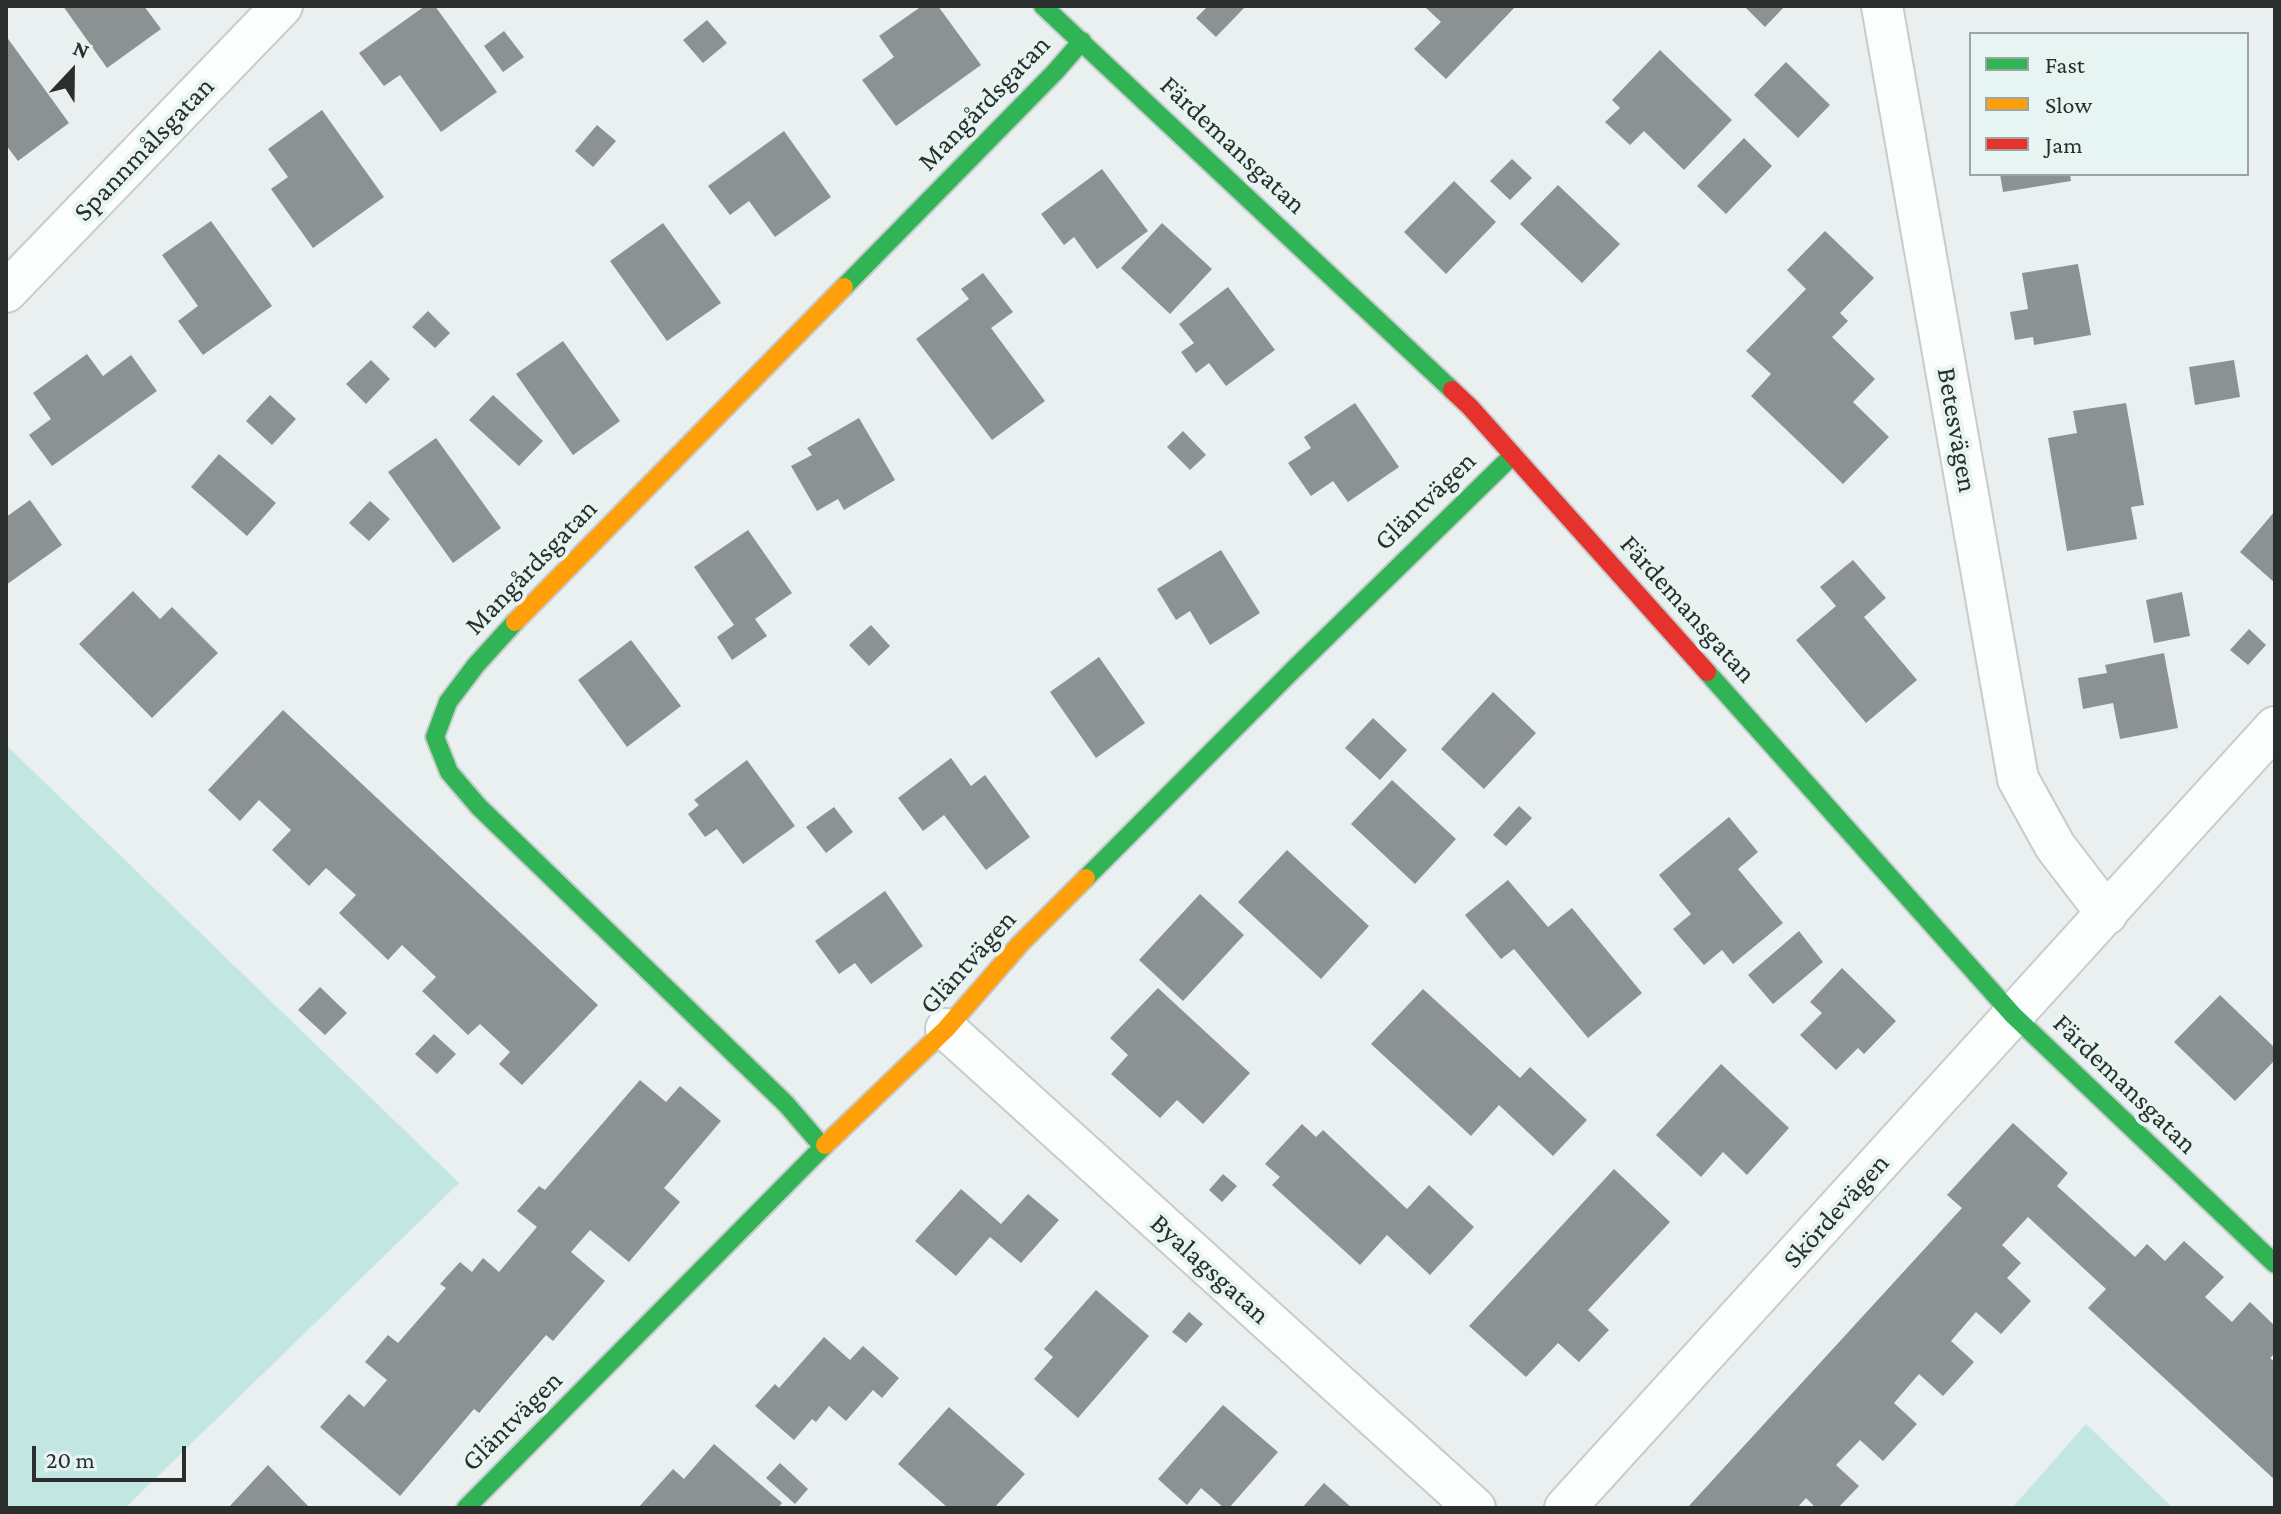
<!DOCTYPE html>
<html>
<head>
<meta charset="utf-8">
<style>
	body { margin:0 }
	#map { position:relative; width:2281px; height:1514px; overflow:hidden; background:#eaf0f0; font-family:"Crimson Pro",serif }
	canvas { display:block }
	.frame { position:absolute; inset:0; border:8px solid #2a2f2e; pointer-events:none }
	.legend { position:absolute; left:1969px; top:32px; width:280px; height:144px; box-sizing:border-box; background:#e6f4f2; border:2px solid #9ba5a4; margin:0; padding:10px 14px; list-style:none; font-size:24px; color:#2a2f2e }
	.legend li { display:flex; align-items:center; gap:16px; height:40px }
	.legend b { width:40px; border:2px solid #9ba5a4 }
	.north { position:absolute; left:32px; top:32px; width:80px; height:80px; -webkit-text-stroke:6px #e6f4f2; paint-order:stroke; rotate:22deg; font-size:22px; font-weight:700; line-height:32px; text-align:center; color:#2a2f2e }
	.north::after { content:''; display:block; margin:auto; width:28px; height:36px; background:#2a2f2e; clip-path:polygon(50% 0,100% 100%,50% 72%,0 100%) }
	.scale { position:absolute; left:32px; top:1446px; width:154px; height:36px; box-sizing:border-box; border:4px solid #2a2f2e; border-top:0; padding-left:10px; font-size:24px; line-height:28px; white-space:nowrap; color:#2a2f2e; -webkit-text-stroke:6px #e6f4f2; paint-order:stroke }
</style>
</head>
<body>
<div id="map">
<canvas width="2281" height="1514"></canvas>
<div class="frame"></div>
<ul class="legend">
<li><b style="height:10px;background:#30b455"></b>Fast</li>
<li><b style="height:10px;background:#ff9f0a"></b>Slow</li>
<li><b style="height:10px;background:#e5322d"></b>Jam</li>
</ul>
<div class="north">N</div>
<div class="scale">20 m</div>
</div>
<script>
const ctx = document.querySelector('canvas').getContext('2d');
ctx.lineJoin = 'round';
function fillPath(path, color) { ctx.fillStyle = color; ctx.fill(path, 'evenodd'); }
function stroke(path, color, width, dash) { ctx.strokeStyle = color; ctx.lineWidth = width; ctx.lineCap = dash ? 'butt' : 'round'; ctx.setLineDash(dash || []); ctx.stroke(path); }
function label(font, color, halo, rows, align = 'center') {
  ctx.font = font + ' "Crimson Pro",serif'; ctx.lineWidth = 8; ctx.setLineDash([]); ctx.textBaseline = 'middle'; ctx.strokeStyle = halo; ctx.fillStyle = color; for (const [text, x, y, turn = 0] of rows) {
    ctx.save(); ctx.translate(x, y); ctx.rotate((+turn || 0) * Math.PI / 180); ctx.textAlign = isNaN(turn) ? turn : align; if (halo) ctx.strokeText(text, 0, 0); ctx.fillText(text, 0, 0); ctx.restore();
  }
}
const green = new Path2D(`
	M 6,745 L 459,1183 L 125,1508 L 6,1508 Z
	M 2086,1424 L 2173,1508 L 2012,1508 Z`);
const building = new Path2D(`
	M 63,6 L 144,6 L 161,29 L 107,68 Z
	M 425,6 L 435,6 L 497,92 L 441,132 L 400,75 L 384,86 L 359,53 Z
	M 922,6 L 938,6 L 981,65 L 896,126 L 862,80 L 894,57 L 879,36 Z
	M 1208,6 L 1246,6 L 1216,37 L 1196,18 Z
	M 1424,6 L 1516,6 L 1446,79 L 1414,49 L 1441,22 Z
	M 1744,6 L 1785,6 L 1765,27 Z
	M 707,20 L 727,43 L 703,63 L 683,40 Z
	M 504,31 L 524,57 L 503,72 L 484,46 Z
	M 6,36 L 69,123 L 18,161 L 6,145 Z
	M 1660,50 L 1732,120 L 1684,170 L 1644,131 L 1630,145 L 1605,122 L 1620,108 L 1612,100 Z
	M 1786,62 L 1830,105 L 1798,138 L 1754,95 Z
	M 322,110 L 384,197 L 313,248 L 271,189 L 288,177 L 268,149 Z
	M 597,125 L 616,141 L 593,167 L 575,151 Z
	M 784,131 L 831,197 L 775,237 L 749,201 L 730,215 L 708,186 Z
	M 1744,138 L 1772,166 L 1726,214 L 1697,186 Z
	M 1512,159 L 1532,178 L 1510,200 L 1490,181 Z
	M 1102,169 L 1148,231 L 1097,269 L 1074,237 L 1064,245 L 1041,214 Z
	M 2000,174 L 2070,174 L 2071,181 L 2003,192 Z
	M 1454,181 L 1496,222 L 1446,274 L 1404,232 Z
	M 1558,185 L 1620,244 L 1582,283 L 1520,224 Z
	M 211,221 L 272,306 L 203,355 L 178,321 L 198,306 L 162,255 Z
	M 663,223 L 721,303 L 667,341 L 610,261 Z
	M 1162,223 L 1212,269 L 1170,314 L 1121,268 Z
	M 1825,231 L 1874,278 L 1840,313 L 1848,321 L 1832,337 L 1875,379 L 1853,402 L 1889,437 L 1843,484 L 1751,396 L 1771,374 L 1746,351 L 1806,289 L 1787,270 Z
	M 2078,264 L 2091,335 L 2034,345 L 2033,337 L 2015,340 L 2010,312 L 2028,309 L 2022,273 Z
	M 983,273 L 1013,312 L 991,328 L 1045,401 L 992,440 L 916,339 L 969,299 L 961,289 Z
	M 1228,287 L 1275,350 L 1226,386 L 1209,363 L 1196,373 L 1181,352 L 1194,343 L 1179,324 Z
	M 428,311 L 450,333 L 435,348 L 412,327 Z
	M 563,341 L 620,421 L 573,455 L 516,374 Z
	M 87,354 L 103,376 L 131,355 L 157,391 L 52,466 L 29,435 L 51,419 L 33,393 Z
	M 371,360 L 390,379 L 366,404 L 346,384 Z
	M 2234,360 L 2240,397 L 2195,405 L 2189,367 Z
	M 270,395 L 296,419 L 272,445 L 246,421 Z
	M 493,395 L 543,441 L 519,466 L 469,420 Z
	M 1355,403 L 1399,467 L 1348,502 L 1333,481 L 1311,496 L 1288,463 L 1311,448 L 1304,437 Z
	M 2126,403 L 2144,505 L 2131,507 L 2137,539 L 2067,551 L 2048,438 L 2077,433 L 2073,411 Z
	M 859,418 L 895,480 L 844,510 L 838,499 L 817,511 L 791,466 L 812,455 L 807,448 Z
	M 1183,431 L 1206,455 L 1190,470 L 1167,447 Z
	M 436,438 L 501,528 L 453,563 L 388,472 Z
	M 219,454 L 276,503 L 247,536 L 191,487 Z
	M 30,500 L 62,545 L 6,585 L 6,517 Z
	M 370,501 L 390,519 L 369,541 L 349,523 Z
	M 2275,511 L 2275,583 L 2240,552 Z
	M 748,530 L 792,593 L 755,619 L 767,636 L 732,660 L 717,637 L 734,625 L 694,567 Z
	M 1221,550 L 1260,613 L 1210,645 L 1190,611 L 1176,620 L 1157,589 Z
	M 1853,560 L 1886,598 L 1864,617 L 1917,680 L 1866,723 L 1796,640 L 1836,606 L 1820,587 Z
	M 133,591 L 160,619 L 172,607 L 218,653 L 152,718 L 79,644 Z
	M 2182,592 L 2190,636 L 2154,643 L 2146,600 Z
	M 871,625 L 890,646 L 869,666 L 849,645 Z
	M 2249,629 L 2266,645 L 2248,665 L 2230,650 Z
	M 631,640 L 681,706 L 627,747 L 578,680 Z
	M 2164,653 L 2178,728 L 2120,739 L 2113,703 L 2083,709 L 2078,678 L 2107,673 L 2105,665 Z
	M 1099,657 L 1145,723 L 1096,758 L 1050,692 Z
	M 1493,692 L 1536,733 L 1484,789 L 1441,749 Z
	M 283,710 L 598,1005 L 522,1085 L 499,1064 L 510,1052 L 480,1024 L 468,1035 L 422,991 L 436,977 L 402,945 L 388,960 L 339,913 L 356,895 L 326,868 L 309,886 L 272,850 L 291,830 L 259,800 L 240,821 L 208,790 Z
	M 1373,718 L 1407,750 L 1380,780 L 1345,748 Z
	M 951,758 L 971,786 L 985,775 L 1030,837 L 986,870 L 944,815 L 923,831 L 898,798 Z
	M 747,760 L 795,826 L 743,864 L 717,829 L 705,837 L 688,814 L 699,805 L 694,800 Z
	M 1392,780 L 1456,839 L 1415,884 L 1351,824 Z
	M 1519,806 L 1532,818 L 1506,846 L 1493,835 Z
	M 834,807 L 853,832 L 826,853 L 806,827 Z
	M 1729,817 L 1758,852 L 1738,869 L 1783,923 L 1733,964 L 1722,950 L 1704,965 L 1673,929 L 1691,914 L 1659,875 Z
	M 1287,850 L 1369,926 L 1321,979 L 1238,902 Z
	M 1508,880 L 1548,927 L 1572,908 L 1642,993 L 1588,1038 L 1514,949 L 1501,959 L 1465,915 Z
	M 885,891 L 923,946 L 871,984 L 855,963 L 839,974 L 815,941 Z
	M 1200,894 L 1244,935 L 1183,1001 L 1139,960 Z
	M 1799,931 L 1823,962 L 1773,1004 L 1748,975 Z
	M 1842,968 L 1896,1021 L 1864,1054 L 1858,1048 L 1836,1070 L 1800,1035 L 1822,1013 L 1810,1002 Z
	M 320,987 L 347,1013 L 325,1035 L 298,1010 Z
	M 1158,988 L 1250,1073 L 1203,1124 L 1177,1100 L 1160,1118 L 1111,1074 L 1128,1055 L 1110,1038 Z
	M 1423,989 L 1520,1078 L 1530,1067 L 1587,1120 L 1553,1156 L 1499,1105 L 1471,1136 L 1371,1044 Z
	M 2220,995 L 2275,1048 L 2275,1060 L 2235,1101 L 2174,1042 Z
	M 434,1034 L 456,1054 L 437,1074 L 415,1054 Z
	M 1721,1064 L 1789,1128 L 1747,1175 L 1723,1152 L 1701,1177 L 1656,1135 Z
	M 640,1080 L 666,1102 L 680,1086 L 721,1121 L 664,1188 L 680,1202 L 629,1262 L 590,1230 L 571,1252 L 605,1281 L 553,1341 L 546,1335 L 479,1413 L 474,1409 L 400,1496 L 320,1427 L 349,1394 L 364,1407 L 387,1380 L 365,1362 L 388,1335 L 398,1343 L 446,1288 L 440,1284 L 460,1262 L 472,1272 L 483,1258 L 499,1272 L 537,1227 L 517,1211 L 539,1186 L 545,1190 Z
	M 2013,1123 L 2068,1173 L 2057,1186 L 2135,1257 L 2147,1244 L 2165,1261 L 2184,1241 L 2224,1277 L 2205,1297 L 2232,1322 L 2250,1302 L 2275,1326 L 2275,1353 L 2270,1358 L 2275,1362 L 2275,1480 L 2088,1308 L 2106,1289 L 2028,1217 L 2002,1245 L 2021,1263 L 2007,1278 L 2031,1301 L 2001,1334 L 1976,1312 L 1951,1341 L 1974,1362 L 1943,1396 L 1919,1374 L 1894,1403 L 1917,1424 L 1883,1461 L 1860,1440 L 1836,1465 L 1859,1486 L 1838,1508 L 1816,1508 L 1806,1498 L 1797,1508 L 1687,1508 L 1962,1208 L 1947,1195 Z
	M 1302,1124 L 1316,1137 L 1323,1130 L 1407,1209 L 1429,1185 L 1474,1227 L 1430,1275 L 1387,1235 L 1360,1265 L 1272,1185 L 1280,1177 L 1265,1164 Z
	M 1614,1169 L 1670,1222 L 1588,1310 L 1609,1330 L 1579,1362 L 1558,1343 L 1526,1377 L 1469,1326 Z
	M 1223,1174 L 1237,1186 L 1222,1202 L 1209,1190 Z
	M 961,1189 L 1001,1224 L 1028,1194 L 1059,1220 L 1021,1263 L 990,1237 L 956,1276 L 915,1241 Z
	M 1096,1290 L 1149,1336 L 1078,1418 L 1034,1379 L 1053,1357 L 1044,1349 Z
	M 1189,1312 L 1203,1324 L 1186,1343 L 1172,1332 Z
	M 824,1337 L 850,1360 L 863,1346 L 899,1378 L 882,1398 L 873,1390 L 846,1421 L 829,1406 L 816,1422 L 812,1419 L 794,1440 L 755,1406 L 775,1384 L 779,1388 Z
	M 1223,1405 L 1278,1452 L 1229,1508 L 1224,1508 L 1201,1488 L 1187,1505 L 1158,1479 Z
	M 949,1407 L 1025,1474 L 994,1508 L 948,1508 L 898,1464 Z
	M 714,1444 L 782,1503 L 778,1508 L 638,1508 L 673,1469 L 684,1479 Z
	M 780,1463 L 808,1489 L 795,1504 L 766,1478 Z
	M 268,1465 L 310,1508 L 228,1508 Z
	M 1324,1483 L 1352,1508 L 1302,1508 Z`);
const street = new Path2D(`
	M 1882,6 L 2018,779 L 2055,846 L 2107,914
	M 6,292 L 282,6
	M 946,1029 L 1475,1508
	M 1565,1508 L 2275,727`);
const fast = new Path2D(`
	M 1043,6 L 1452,390
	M 844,287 L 1055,72 L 1082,41
	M 515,622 L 476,665 L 448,702 L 435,737 L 449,772 L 479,807 L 786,1104 L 823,1147
	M 1707,672 L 2013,1015 L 2275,1264
	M 1086,878 L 1293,670 L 1513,455
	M 466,1508 L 825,1145`);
const slow = new Path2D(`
	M 515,622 L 844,287
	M 825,1145 L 946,1029 L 1020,944 L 1086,878`);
const jam = new Path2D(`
	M 1452,390 L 1470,407 L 1707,672`);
const streetNames = [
	["Mangårdsgatan",984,103,-46],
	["Färdemansgatan",1233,145,43],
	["Spannmålsgatan",144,149,-46],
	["Betesvägen",1957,430,80],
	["Gläntvägen",1425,501,-44],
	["Mangårdsgatan",531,567,-46],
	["Färdemansgatan",1688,609,48],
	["Gläntvägen",968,962,-48],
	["Färdemansgatan",2125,1084,44],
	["Skördevägen",1836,1211,-48],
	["Byalagsgatan",1210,1269,42],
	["Gläntvägen",512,1421,-45]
];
fillPath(green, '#c2e7e2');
fillPath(building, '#8c9191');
stroke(street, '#c6cbcb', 44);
stroke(fast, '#c6cbcb', 22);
stroke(slow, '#c6cbcb', 22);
stroke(jam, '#c6cbcb', 22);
stroke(street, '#fcfdfd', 40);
stroke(fast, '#30b455', 18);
stroke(slow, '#ff9f0a', 18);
stroke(jam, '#e5322d', 18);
label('28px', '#2a2f2e', '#e6f4f2', streetNames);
</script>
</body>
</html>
